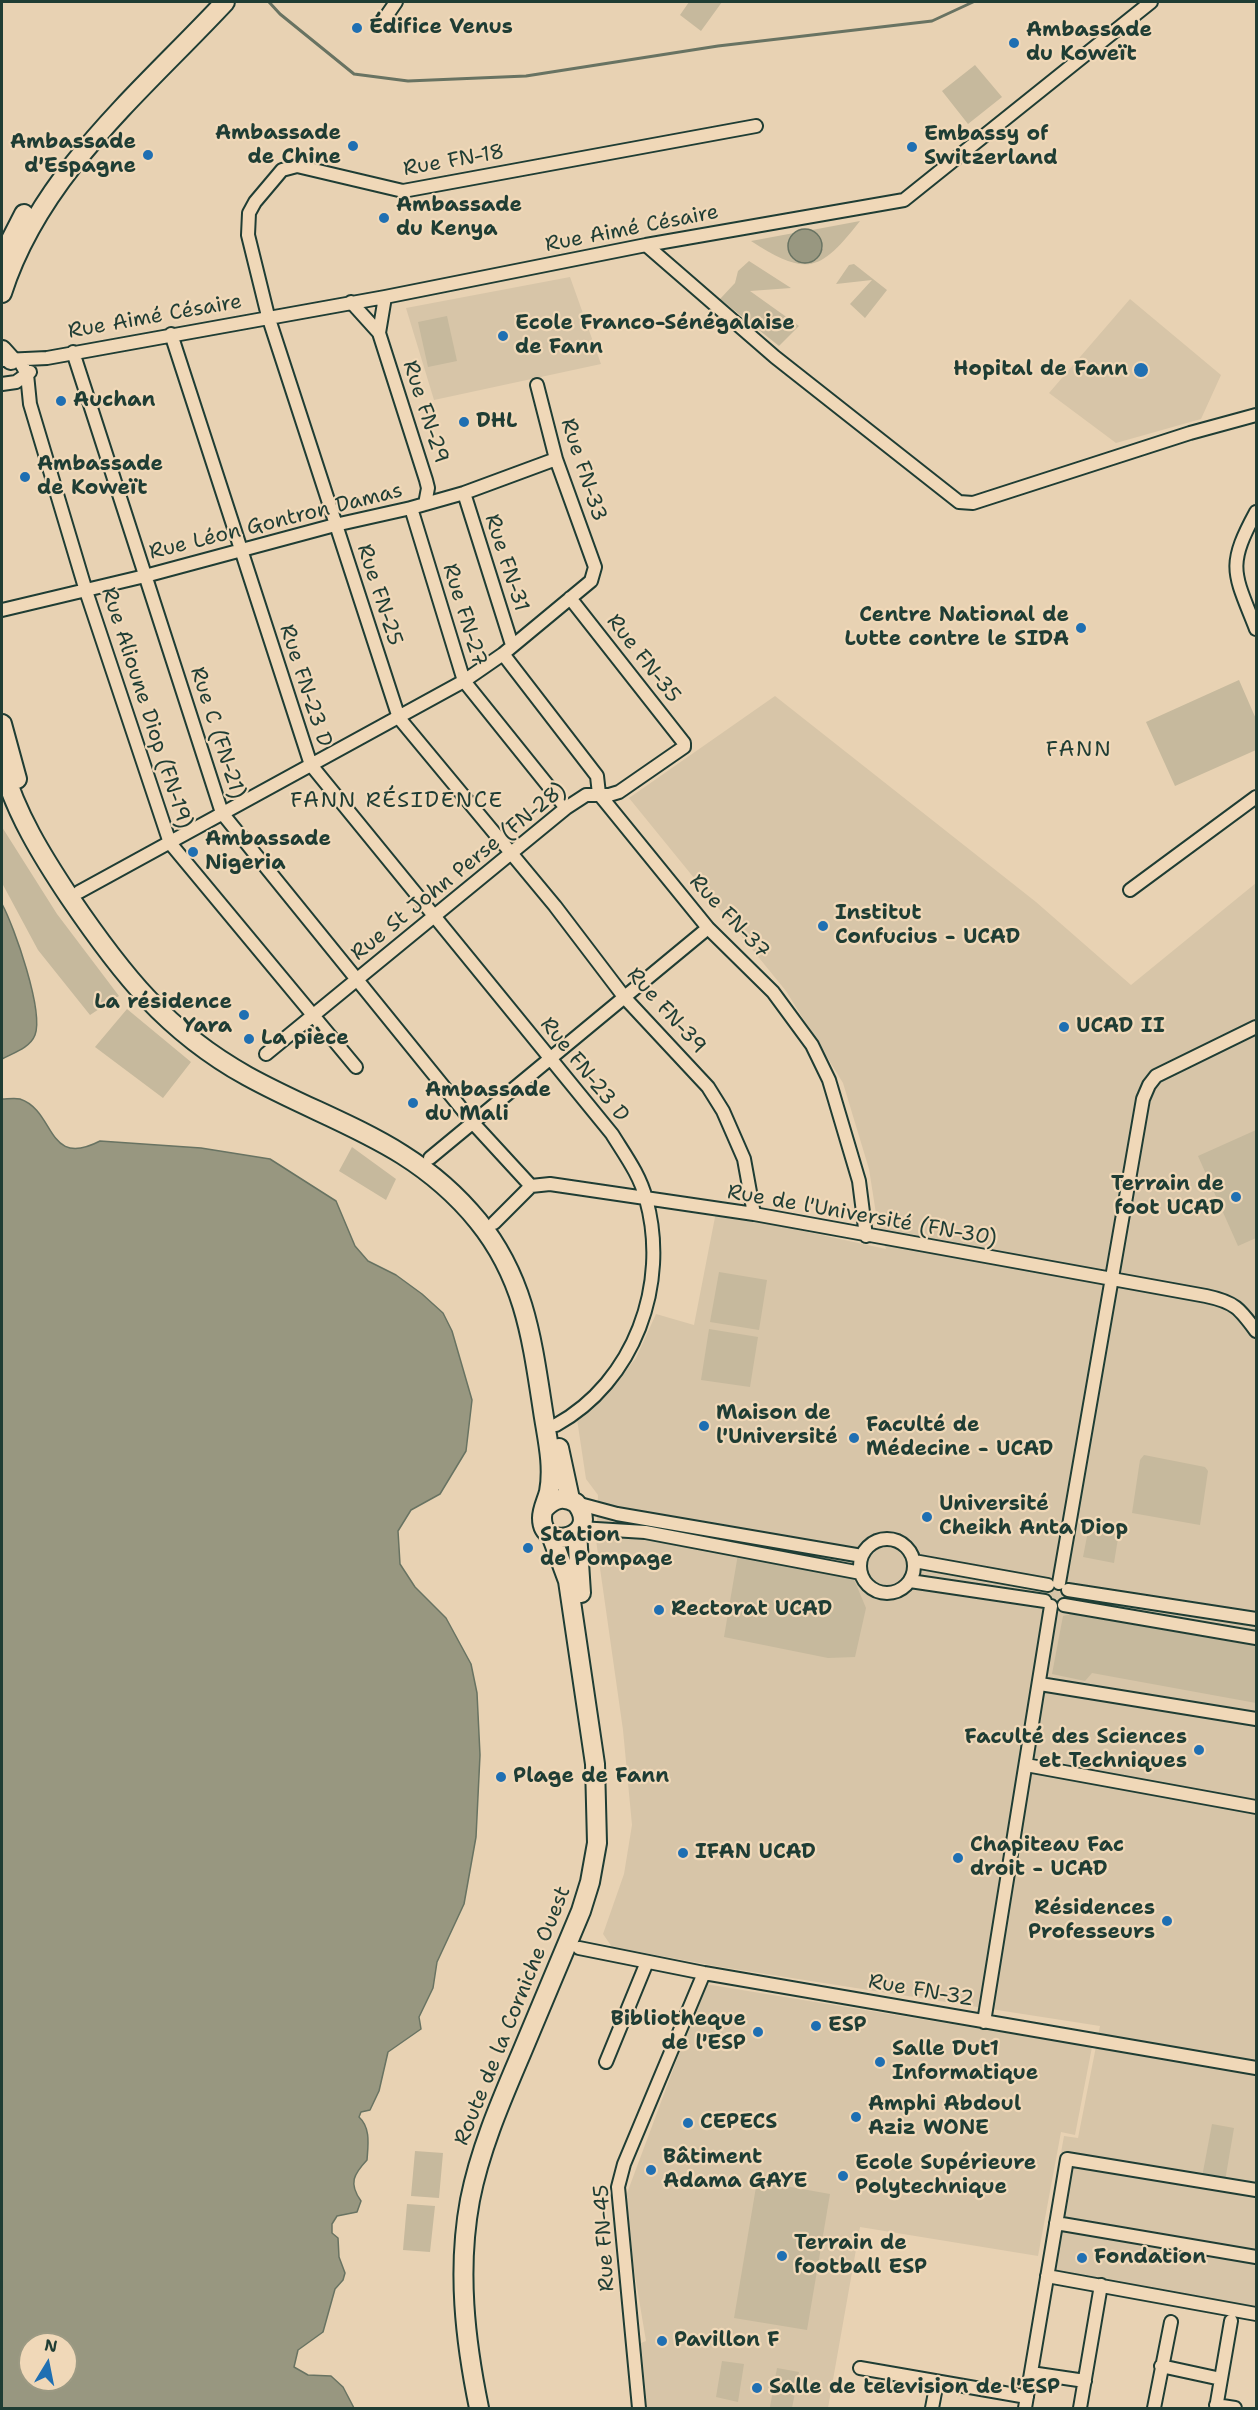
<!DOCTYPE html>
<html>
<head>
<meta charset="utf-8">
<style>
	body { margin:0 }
	#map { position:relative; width:1258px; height:2410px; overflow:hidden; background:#e8d2b3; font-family:"Shantell Sans",sans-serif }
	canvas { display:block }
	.frame { position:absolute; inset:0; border:3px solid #1f3d34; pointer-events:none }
	.north { position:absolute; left:18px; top:2332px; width:60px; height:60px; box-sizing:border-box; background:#f0d8b8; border:2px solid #9c9a83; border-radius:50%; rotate:10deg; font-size:16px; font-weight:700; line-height:24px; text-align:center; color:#1f3d34 }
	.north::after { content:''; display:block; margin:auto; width:21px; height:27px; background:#1f6fb2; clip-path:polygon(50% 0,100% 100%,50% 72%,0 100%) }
</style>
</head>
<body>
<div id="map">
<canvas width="1258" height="2410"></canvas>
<div class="frame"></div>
<div class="north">N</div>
</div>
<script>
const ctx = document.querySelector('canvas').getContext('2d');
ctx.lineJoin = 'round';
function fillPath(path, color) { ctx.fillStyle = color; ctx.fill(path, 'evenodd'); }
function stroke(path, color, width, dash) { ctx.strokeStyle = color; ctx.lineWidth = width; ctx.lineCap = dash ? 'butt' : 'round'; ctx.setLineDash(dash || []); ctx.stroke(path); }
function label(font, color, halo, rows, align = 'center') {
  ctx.font = font + ' "Shantell Sans",sans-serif'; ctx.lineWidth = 4.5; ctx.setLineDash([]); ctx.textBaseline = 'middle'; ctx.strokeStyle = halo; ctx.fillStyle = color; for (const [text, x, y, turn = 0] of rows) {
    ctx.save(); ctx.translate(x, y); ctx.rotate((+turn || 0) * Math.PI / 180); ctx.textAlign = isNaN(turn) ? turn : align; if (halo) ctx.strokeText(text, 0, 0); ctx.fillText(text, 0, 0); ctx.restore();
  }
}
const built = new Path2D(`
	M 570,277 L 601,364 L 434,400 L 406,308 Z
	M 1130,299 L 1221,375 L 1201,419 L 1116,443 L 1049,393 Z
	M 775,696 L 1036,902 L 1131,985 L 1256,883 L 1256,2315 L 1039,2276 L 1064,2136 L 1078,2138 L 1100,2026 L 721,1967 L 612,1947 L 603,1934 L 624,1874 L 632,1825 L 623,1730 L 596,1540 L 598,1495 L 586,1479 L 577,1419 L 609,1391 L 636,1358 L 656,1314 L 694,1325 L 716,1212 L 886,1249 L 877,1220 L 869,1169 L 843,1083 L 786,991 L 629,798 Z
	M 705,1984 L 1092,2047 L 1075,2135 L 1061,2132 L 1038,2256 L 860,2227 L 828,2408 L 647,2408 L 641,2343 L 646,2341 L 623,2204 Z`);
const green = new Path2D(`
	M 689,2 L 722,2 L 701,31 L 680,15 Z
	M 975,65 L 1002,97 L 968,124 L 942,91 Z
	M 860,221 C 820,272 807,277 751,241 L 794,233 L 788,245 L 789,252 L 816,260 L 823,248 L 819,235 L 812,230 Z
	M 749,261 L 791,288 L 750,291 L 799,326 L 779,346 L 720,299 L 735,283 L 738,271 Z
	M 854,264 L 887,290 L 865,318 L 850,304 L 872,280 L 836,284 L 849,265 Z
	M 447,316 L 457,361 L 428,367 L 418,322 Z
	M 1239,680 L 1256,719 L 1256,750 L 1175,786 L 1146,722 Z
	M 2,827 L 57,914 L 119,996 L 90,1015 L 38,950 L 2,883 Z
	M 127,1009 L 191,1062 L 163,1098 L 95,1047 Z
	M 1256,1130 L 1256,1238 L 1238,1246 L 1198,1156 Z
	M 352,1147 L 396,1179 L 386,1200 L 339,1171 Z
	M 719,1272 L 767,1280 L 759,1330 L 710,1322 Z
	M 709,1329 L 758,1337 L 750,1387 L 701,1380 Z
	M 1144,1455 L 1205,1467 L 1208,1471 L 1200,1525 L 1132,1513 L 1140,1460 Z
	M 1089,1526 L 1119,1532 L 1114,1563 L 1083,1557 Z
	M 738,1554 L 853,1577 L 866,1608 L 855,1657 L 828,1658 L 724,1637 Z
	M 1071,1614 L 1256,1646 L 1256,1703 L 1092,1673 L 1085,1681 L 1052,1674 L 1063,1616 Z
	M 1212,2124 L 1234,2128 L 1225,2181 L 1202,2177 Z
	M 415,2151 L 443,2153 L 439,2198 L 411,2196 Z
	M 757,2181 L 830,2194 L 807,2330 L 734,2318 Z
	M 407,2204 L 435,2206 L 430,2252 L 403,2250 Z
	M 722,2361 L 744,2364 L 738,2402 L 716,2397 Z
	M 777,2368 L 799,2372 L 792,2408 L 770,2407 Z`);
const water = new Path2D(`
	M788 246a17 17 0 1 1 34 0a17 17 0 1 1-34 0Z
	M 2,904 C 14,926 44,1011 35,1035 C 30,1048 13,1053 2,1059 Z
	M 2,1099 C 7,1099 15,1098 20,1099 C 56,1111 46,1169 100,1141 L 201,1148 L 270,1159 L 336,1201 L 355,1246 L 368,1261 L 396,1275 L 422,1294 L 443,1313 L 452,1331 L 472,1400 L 466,1451 L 440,1494 L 411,1510 L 398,1531 L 400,1564 L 415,1587 L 446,1618 L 471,1664 L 477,1693 L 480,1755 L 476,1837 L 464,1904 L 437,1962 L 433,1988 L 419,2017 L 421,2029 L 388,2052 L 379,2091 L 370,2110 L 361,2112 L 359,2117 C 371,2128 368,2145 367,2160 C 354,2174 348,2183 361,2201 L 357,2212 L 337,2216 L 332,2224 L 332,2233 L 338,2238 L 339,2257 L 345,2273 L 343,2280 L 335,2289 L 323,2332 L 298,2350 L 294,2367 L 308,2375 L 331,2376 L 343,2387 L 354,2408 L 2,2408 ZM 30,2344 L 66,2344 L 66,2380 L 30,2380 Z`);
const stream = new Path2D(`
	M 269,2 L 280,14 L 354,74 L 408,81 L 526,76 L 718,46 L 932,21 L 973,2`);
const minor = new Path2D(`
	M 385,18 L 396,2
	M 646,245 L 775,357 L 959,502 L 973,503 L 1190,433 L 1256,415
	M 351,302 L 379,333 L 426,480 L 428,488 L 425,504
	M 379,333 L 385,297
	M 171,334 L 311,765 L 612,1134 C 625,1155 640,1175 646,1199 C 670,1284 634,1382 556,1425
	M 73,352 L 222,813 L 474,1124 L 531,1186
	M 4,360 L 47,358 L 385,297 L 646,245 L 904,200 L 1151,2
	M 19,360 L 27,374 L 30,404 L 86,591 L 170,843 L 356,1067
	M 2,384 L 16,382 L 30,372
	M 464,493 L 512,645
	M 411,508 L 464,681 L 566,808
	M 1256,512 C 1226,567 1234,573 1256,629
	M 2,610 L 145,576 L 335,525 L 411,508 L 464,493 L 556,459
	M 503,654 L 597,776 L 599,794 L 708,928 L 773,992 L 812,1045 L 829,1080 L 859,1181 L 866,1236
	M 1130,890 L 1256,797
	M 79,892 L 464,681 L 503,654 L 591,581 L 595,567 L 556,459 L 537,385
	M 266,1054 L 566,808 L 586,795 L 609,795 L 619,792 L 684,747 L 684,743 L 570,598
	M 430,1158 L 708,928
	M 531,1186 L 550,1184 L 754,1214 L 1206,1296 C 1235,1302 1240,1309 1256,1331
	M 754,1214 L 744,1159 L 723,1111 L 708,1087 L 625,998 L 555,906 L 399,718 L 268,316 L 248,235 L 249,213 L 255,202 L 282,170 L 297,166 L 403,191 L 756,126
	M 494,1223 L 531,1186
	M 576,1503 L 617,1514 L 862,1556
	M 580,1528 L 645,1532 L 861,1573
	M860 1566a27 27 0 1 1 54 0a27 27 0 1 1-54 0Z
	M 914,1561 L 1048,1585
	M 910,1581 L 1045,1601
	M 1059,1583 L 1143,1099 L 1149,1085 L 1156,1076 L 1256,1027
	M 1068,1590 L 1256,1619
	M 1064,1605 L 1256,1638
	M 1040,1684 L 1256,1719
	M 1026,1765 L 1256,1807
	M 579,1948 L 704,1973 L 1256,2068
	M 984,2022 L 1051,1606
	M 606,2062 L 647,1962
	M 1056,2223 L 1256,2257
	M 1047,2276 L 1256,2314
	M 1161,2366 L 1221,2379
	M 860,2368 L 1027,2397
	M 1031,2373 L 1085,2381
	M 1216,2405 L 1235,2408
	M 639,2408 L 618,2187 L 624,2164 L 704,1973
	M 932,2408 L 937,2382
	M 1025,2408 L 1067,2159 L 1256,2190
	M 1080,2408 L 1101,2285
	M 1154,2408 L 1171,2322
	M 1216,2408 L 1231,2321`);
const highway = new Path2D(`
	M 2,257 L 24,214
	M 2,293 C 40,174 142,91 225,2
	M 2,350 L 11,360
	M 2,724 L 17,779
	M 2,765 C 16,814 42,856 70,898 C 121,973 166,1031 247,1076 C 332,1123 413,1141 478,1221 C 525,1279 532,1340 543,1411 C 547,1438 554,1465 549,1492 C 547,1500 542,1509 542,1518 C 542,1553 603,1537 576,1503 C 564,1496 554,1498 545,1508
	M 559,1448 L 570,1499
	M 577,1532 L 581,1593
	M 479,2408 C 465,2340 457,2270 470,2200 C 480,2149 501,2101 521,2054 C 541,2006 561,1958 581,1911 L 590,1882 L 597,1843 L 595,1764 L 568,1581 L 551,1535`);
const markers = [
	[357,28,6,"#1f6fb2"],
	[1014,43,6,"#1f6fb2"],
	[353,146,6,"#1f6fb2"],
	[912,147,6,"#1f6fb2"],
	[148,155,6,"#1f6fb2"],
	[384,218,6,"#1f6fb2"],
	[503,336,6,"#1f6fb2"],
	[1141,370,8,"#1f6fb2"],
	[61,401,6,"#1f6fb2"],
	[464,422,6,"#1f6fb2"],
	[25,477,6,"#1f6fb2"],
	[1081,628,6,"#1f6fb2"],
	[193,852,6,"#1f6fb2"],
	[823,926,6,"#1f6fb2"],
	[244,1015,6,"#1f6fb2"],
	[1064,1027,6,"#1f6fb2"],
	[249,1039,6,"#1f6fb2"],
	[413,1103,6,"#1f6fb2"],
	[1236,1197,6,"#1f6fb2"],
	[704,1426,6,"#1f6fb2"],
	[854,1438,6,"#1f6fb2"],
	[927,1517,6,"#1f6fb2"],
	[528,1548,6,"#1f6fb2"],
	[659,1610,6,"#1f6fb2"],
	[1199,1750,6,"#1f6fb2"],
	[501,1777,6,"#1f6fb2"],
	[683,1853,6,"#1f6fb2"],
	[958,1858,6,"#1f6fb2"],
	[1167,1921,6,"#1f6fb2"],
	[816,2026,6,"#1f6fb2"],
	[758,2032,6,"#1f6fb2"],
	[880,2062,6,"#1f6fb2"],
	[856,2117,6,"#1f6fb2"],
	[688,2123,6,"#1f6fb2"],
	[651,2170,6,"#1f6fb2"],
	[843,2176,6,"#1f6fb2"],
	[782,2256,6,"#1f6fb2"],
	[1082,2258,6,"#1f6fb2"],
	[662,2341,6,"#1f6fb2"],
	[757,2388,6,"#1f6fb2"]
];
const poiNames = [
	["Édifice Venus",369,28],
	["Ambassade",1026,31],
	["du Koweït",1026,55],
	["Ambassade",341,134,"right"],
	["de Chine",341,158,"right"],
	["Embassy of",924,135],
	["Switzerland",924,159],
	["Ambassade",136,143,"right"],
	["d'Espagne",136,167,"right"],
	["Ambassade",396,206],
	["du Kenya",396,230],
	["Ecole Franco-Sénégalaise",515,324],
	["de Fann",515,348],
	["Hopital de Fann",1128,370,"right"],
	["Auchan",73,401],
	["DHL",476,422],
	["Ambassade",37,465],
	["de Koweït",37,489],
	["Centre National de",1069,616,"right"],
	["Lutte contre le SIDA",1069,640,"right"],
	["Ambassade",205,840],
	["Nigeria",205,864],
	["Institut",835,914],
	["Confucius - UCAD",835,938],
	["La résidence",232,1003,"right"],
	["Yara",232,1027,"right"],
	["UCAD II",1076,1027],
	["La pièce",261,1039],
	["Ambassade",425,1091],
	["du Mali",425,1115],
	["Terrain de",1224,1185,"right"],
	["foot UCAD",1224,1209,"right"],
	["Maison de",716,1414],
	["l'Université",716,1438],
	["Faculté de",866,1426],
	["Médecine - UCAD",866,1450],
	["Université",939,1505],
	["Cheikh Anta Diop",939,1529],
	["Station",540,1536],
	["de Pompage",540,1560],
	["Rectorat UCAD",671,1610],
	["Faculté des Sciences",1187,1738,"right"],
	["et Techniques",1187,1762,"right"],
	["Plage de Fann",513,1777],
	["Chapiteau Fac",970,1846],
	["droit - UCAD",970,1870],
	["IFAN UCAD",695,1853],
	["Résidences",1155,1909,"right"],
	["Professeurs",1155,1933,"right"],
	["Bibliotheque",746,2020,"right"],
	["de l'ESP",746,2044,"right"],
	["ESP",828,2026],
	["Salle Dut1",892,2050],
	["Informatique",892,2074],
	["Amphi Abdoul",868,2105],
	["Aziz WONE",868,2129],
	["CEPECS",700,2123],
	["Bâtiment",663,2158],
	["Adama GAYE",663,2182],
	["Ecole Supérieure",855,2164],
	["Polytechnique",855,2188],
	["Terrain de",794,2244],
	["football ESP",794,2268],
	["Fondation",1094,2258],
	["Pavillon F",674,2341],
	["Salle de television de l'ESP",769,2388]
];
const streetNames = [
	["Rue FN-18",454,161,-10],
	["Rue Aimé Césaire",632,229,-11],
	["Rue Aimé Césaire",155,317,-10],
	["Rue FN-29",425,412,72],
	["Rue FN-33",583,470,72],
	["Rue Léon Gontron Damas",276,522,-14],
	["Rue FN-31",506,563,72],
	["Rue FN-25",379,595,72],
	["Rue FN-27",464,615,73],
	["Rue FN-35",643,659,52],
	["Rue FN-23 D",305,686,72],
	["Rue Alioune Diop (FN-19)",146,708,72],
	["Rue C (FN-21)",217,733,72],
	["Rue St John Perse (FN-28)",459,872,-39],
	["Rue FN-37",729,917,47],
	["Rue FN-39",666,1011,48],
	["Rue FN-23 D",584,1070,51],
	["Rue de l'Université (FN-30)",862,1216,10],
	["Rue FN-32",921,1991,10],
	["Route de la Corniche Ouest",513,2016,-68],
	["Rue FN-45",605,2238,-93]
];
const neighbourhoodNames = [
	["FANN",1079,750],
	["FANN RÉSIDENCE",397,801]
];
fillPath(built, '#d7c5a8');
fillPath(green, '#c6b99d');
fillPath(water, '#989780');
stroke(water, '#687362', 1.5);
stroke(stream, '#687362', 3);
stroke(minor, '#1f3d34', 16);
stroke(highway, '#1f3d34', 22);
stroke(minor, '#f0d8b8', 12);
stroke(highway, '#f0d8b8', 18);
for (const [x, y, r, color] of markers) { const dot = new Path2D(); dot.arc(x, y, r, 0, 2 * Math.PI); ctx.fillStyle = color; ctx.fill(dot); stroke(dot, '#f0d8b8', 2); }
label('bold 21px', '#1f3d34', '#f0d8b8', poiNames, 'left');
label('21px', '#1f3d34', '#f0d8b8', streetNames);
ctx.letterSpacing = '1.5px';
label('22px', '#1f3d34', '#f0d8b8', neighbourhoodNames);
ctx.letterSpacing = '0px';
</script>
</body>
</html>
